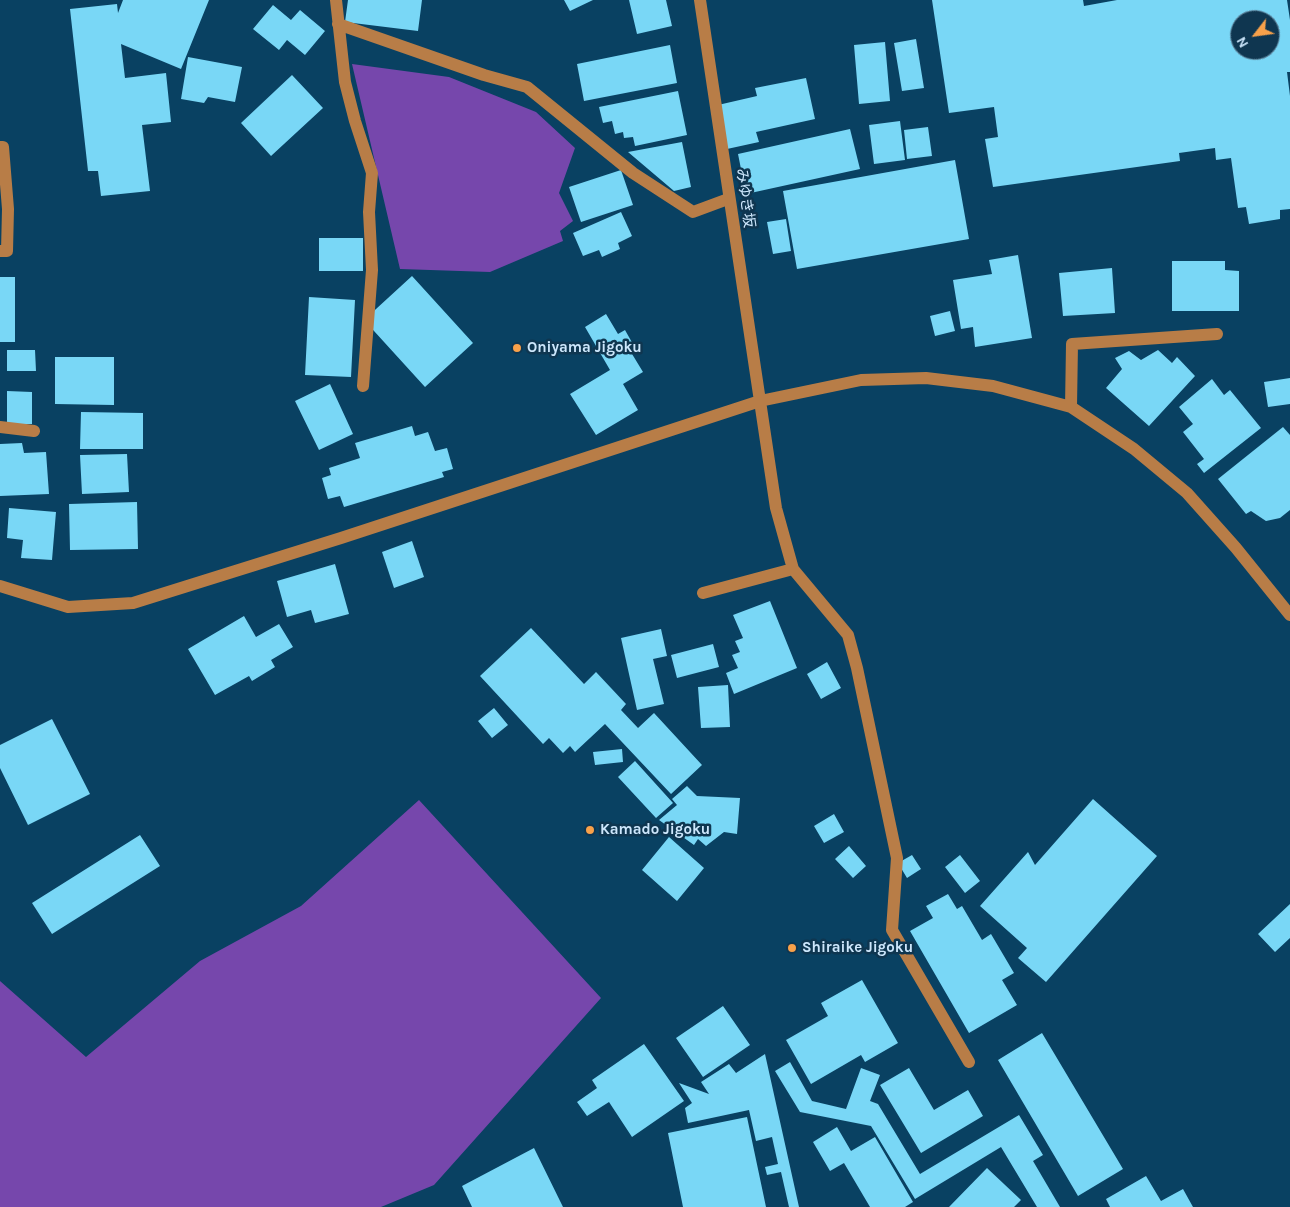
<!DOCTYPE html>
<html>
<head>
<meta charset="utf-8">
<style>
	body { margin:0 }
	#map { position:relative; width:1290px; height:1207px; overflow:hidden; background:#094162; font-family:Karla,sans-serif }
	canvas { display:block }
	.north { position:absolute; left:1230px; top:10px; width:50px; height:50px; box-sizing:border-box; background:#0f3650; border:1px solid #5b7d95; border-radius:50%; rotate:240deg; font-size:14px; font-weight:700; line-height:20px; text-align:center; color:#cde7fc }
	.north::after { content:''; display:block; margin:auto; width:18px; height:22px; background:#f8a14a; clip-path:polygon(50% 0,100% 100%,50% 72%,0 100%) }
</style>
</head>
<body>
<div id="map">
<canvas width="1290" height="1207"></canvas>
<div class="north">N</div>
</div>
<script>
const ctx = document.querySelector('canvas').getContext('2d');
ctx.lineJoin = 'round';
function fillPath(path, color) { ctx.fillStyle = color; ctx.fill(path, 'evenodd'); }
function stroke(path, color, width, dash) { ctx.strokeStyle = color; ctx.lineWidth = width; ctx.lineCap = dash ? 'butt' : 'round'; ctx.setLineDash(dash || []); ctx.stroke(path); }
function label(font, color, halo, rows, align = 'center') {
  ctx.font = font + ' Karla,"Noto Sans JP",sans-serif'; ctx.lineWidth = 5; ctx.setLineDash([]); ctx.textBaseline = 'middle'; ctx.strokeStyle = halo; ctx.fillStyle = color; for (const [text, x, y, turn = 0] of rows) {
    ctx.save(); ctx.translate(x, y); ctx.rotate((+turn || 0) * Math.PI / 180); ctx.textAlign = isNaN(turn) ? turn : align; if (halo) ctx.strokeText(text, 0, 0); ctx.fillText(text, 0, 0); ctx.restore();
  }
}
const green = new Path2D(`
	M 352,64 L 449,77 L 536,112 L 575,148 L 559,193 L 573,221 L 560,231 L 563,241 L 490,272 L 400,269 Z
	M 419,800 L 601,998 L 434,1185 L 381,1207 L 0,1207 L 0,981 L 86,1057 L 200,961 L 301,906 Z`);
const building = new Path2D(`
	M 123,0 L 209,0 L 181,69 L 121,44 L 125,78 L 166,73 L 171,122 L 142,125 L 150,191 L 101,196 L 98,171 L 88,171 L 70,9 L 117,4 L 118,13 Z
	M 348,0 L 422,0 L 418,31 L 345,22 Z
	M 564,0 L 593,0 L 570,11 Z
	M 629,0 L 666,0 L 672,26 L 637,34 Z
	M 932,0 L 1083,0 L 1084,6 L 1117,0 L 1287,0 L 1290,20 L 1290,72 L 1287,72 L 1290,96 L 1290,209 L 1280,210 L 1280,219 L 1249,224 L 1246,207 L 1238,208 L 1231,158 L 1216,160 L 1215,148 L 1179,153 L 1180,161 L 993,187 L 985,139 L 998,137 L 994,107 L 949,113 ZM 1240,20 L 1270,20 L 1270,50 L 1240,50 Z
	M 273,5 L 291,20 L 300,10 L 325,31 L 305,55 L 287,40 L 279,50 L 253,29 Z
	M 916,39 L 924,88 L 902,91 L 894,43 Z
	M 885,42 L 890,101 L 859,104 L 854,45 Z
	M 670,45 L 677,83 L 584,101 L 577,64 Z
	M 188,57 L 242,67 L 235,102 L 208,97 L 204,103 L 181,99 Z
	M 292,75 L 323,108 L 271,156 L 241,123 Z
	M 806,78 L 815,119 L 756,132 L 759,142 L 727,149 L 718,105 L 757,96 L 755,88 Z
	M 678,91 L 687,135 L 635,146 L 633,137 L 624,138 L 623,132 L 615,134 L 612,121 L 603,123 L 599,107 Z
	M 900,121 L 905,160 L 874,164 L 869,125 Z
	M 928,127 L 932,156 L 907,159 L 904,130 Z
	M 850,129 L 860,169 L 746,194 L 738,154 Z
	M 682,142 L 691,187 L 674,191 L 628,152 Z
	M 955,160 L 969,239 L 797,269 L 783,191 Z
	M 621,170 L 633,205 L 581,222 L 569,187 Z
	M 621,212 L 632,236 L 618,243 L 620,249 L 602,257 L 599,250 L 583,256 L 573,233 Z
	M 786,219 L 791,251 L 773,254 L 767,222 Z
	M 319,238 L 363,238 L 363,271 L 319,271 Z
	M 1018,255 L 1032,338 L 975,347 L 973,327 L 961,329 L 953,280 L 992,274 L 989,260 Z
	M 1172,261 L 1225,261 L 1225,270 L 1239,271 L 1239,311 L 1172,311 Z
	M 1112,268 L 1115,313 L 1063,316 L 1059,273 Z
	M 412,276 L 473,343 L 425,387 L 364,320 Z
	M 0,277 L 15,277 L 15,342 L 0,342 Z
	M 309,297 L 355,300 L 351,377 L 305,375 Z
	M 950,311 L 955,331 L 935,336 L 930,316 Z
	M 606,314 L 618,334 L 625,330 L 634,346 L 629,349 L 643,372 L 623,384 L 638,410 L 596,435 L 570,394 L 610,370 L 585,327 Z
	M 7,350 L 35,350 L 36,371 L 7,371 Z
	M 1158,350 L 1172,363 L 1177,357 L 1195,376 L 1149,426 L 1106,388 L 1122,369 L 1115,358 L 1129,351 L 1141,360 Z
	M 55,357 L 114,357 L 114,405 L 55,404 Z
	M 1290,378 L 1290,404 L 1268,407 L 1264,382 Z
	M 1212,379 L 1224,395 L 1230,390 L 1261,428 L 1204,473 L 1197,464 L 1204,459 L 1183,432 L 1193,424 L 1179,407 Z
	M 330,384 L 353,434 L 319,450 L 295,401 Z
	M 7,391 L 32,392 L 32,424 L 7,424 Z
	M 81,412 L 143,413 L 143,449 L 80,449 Z
	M 412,426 L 415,436 L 428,432 L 435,451 L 447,448 L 453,469 L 442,472 L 444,477 L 344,507 L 340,496 L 328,499 L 322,478 L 331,475 L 329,468 L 360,458 L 355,443 Z
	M 1283,427 L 1290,435 L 1290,510 L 1280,518 L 1266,521 L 1251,511 L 1246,514 L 1218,479 Z
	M 22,443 L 24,453 L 46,452 L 49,494 L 0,496 L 0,444 Z
	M 127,454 L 129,492 L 82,494 L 80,455 Z
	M 137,502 L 138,549 L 70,550 L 69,504 Z
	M 9,508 L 56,512 L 52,560 L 21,558 L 23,540 L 7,538 Z
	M 412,541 L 424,577 L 394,588 L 382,552 Z
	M 335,564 L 349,614 L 315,623 L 311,610 L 287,617 L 277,581 Z
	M 770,601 L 797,668 L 734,694 L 726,673 L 738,668 L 732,655 L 740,652 L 735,641 L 743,638 L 733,615 Z
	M 244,616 L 256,637 L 279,624 L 293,647 L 271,660 L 275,667 L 252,681 L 249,676 L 215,695 L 188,649 Z
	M 531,628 L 584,684 L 596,672 L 626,704 L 621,710 L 638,728 L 654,713 L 702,765 L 671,794 L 605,724 L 575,752 L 570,746 L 563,753 L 549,738 L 543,744 L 480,676 Z
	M 661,629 L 667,656 L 653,659 L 664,704 L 637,710 L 621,638 Z
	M 713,644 L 719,667 L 677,678 L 671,655 Z
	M 827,662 L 841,688 L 821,699 L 807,674 Z
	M 728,685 L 730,727 L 701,728 L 698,687 Z
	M 494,708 L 508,725 L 492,738 L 478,721 Z
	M 52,719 L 90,794 L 28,825 L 0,768 L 0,745 Z
	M 622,749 L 623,762 L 595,765 L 593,752 Z
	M 635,761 L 673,803 L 656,818 L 618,777 Z
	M 687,786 L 697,796 L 740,798 L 737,834 L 724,832 L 706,846 L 698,839 L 694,845 L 659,820 L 677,805 L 672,799 Z
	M 1093,799 L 1157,856 L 1046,982 L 1018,958 L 1027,948 L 980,906 L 1028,852 L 1035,865 Z
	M 834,814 L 844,832 L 824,843 L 814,826 Z
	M 140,835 L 160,866 L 52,934 L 32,903 Z
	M 669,837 L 704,868 L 677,901 L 642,870 Z
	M 849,846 L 866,866 L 853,878 L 835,859 Z
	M 912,855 L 921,869 L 907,878 L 898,863 Z
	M 960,855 L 980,881 L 965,893 L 945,867 Z
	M 948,894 L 957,909 L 962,906 L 982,940 L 991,934 L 1014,973 L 1002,980 L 1017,1005 L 969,1033 L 910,931 L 933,918 L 926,906 Z
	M 1290,904 L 1290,938 L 1275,952 L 1258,934 Z
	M 862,980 L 898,1043 L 865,1062 L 861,1055 L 811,1084 L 786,1040 L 828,1016 L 821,1003 Z
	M 723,1006 L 750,1045 L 703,1077 L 676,1038 Z
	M 1042,1033 L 1123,1169 L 1078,1196 L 998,1060 Z
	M 644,1044 L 684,1101 L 632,1137 L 609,1102 L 587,1116 L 577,1102 L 597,1088 L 592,1080 Z
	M 765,1054 L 799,1207 L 789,1207 L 781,1172 L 767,1175 L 765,1167 L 778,1164 L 772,1137 L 756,1141 L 749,1110 L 688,1123 L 685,1108 L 692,1103 L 679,1083 L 709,1094 L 701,1082 L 729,1064 L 736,1073 Z
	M 790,1062 L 812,1101 L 846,1109 L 861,1068 L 880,1075 L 870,1101 L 878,1104 L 920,1174 L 1019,1115 L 1043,1155 L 1033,1161 L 1060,1207 L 1037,1207 L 1001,1147 L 915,1199 L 871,1126 L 800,1112 L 775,1071 Z
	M 909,1068 L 934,1110 L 968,1090 L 983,1116 L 921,1153 L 880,1085 Z
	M 747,1117 L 766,1207 L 683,1207 L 668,1133 Z
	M 837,1127 L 851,1151 L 875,1137 L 913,1202 L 905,1207 L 870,1207 L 844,1163 L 830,1171 L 813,1142 Z
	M 534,1148 L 563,1207 L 472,1207 L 462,1186 Z
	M 987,1168 L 1021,1200 L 1014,1207 L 949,1207 Z
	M 1146,1176 L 1161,1201 L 1183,1189 L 1193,1207 L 1110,1207 L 1106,1199 Z`);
const minor = new Path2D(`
	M 336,0 L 345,82 L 355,121 L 372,173 L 369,212 L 372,270 L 363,386
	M 700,0 L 776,508 L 793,569 L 848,635 L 857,668 L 897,858 L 892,930 L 969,1062
	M 338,24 L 484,75 L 527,87 L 633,173 L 693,212 L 728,199
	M 0,147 L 3,147 L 8,209 L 7,251 L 0,251
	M 1071,407 L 1072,344 L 1217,334
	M 0,427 L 34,431
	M 0,586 L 68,607 L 133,603 L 341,538 L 760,401 L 861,380 L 926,378 L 993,386 L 1071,407 L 1134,449 L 1187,493 L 1236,548 L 1290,615
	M 703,593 L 793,569`);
const markers = [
	[517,348,5,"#f8a14a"],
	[590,830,5,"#f8a14a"],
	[792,948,5,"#f8a14a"]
];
const streetNames = [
	["みゆき坂",745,198,82]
];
const poiNames = [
	["Oniyama Jigoku",527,348],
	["Kamado Jigoku",600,830],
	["Shiraike Jigoku",802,948]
];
fillPath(green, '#7647ac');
fillPath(building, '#79d7f6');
stroke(minor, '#b87d47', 12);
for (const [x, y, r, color] of markers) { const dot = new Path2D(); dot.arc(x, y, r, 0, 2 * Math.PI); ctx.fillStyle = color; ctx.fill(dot); stroke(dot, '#0f3650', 2); }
label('15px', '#cde7fc', '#0f3650', streetNames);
label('bold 15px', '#cde7fc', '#0f3650', poiNames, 'left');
</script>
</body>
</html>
